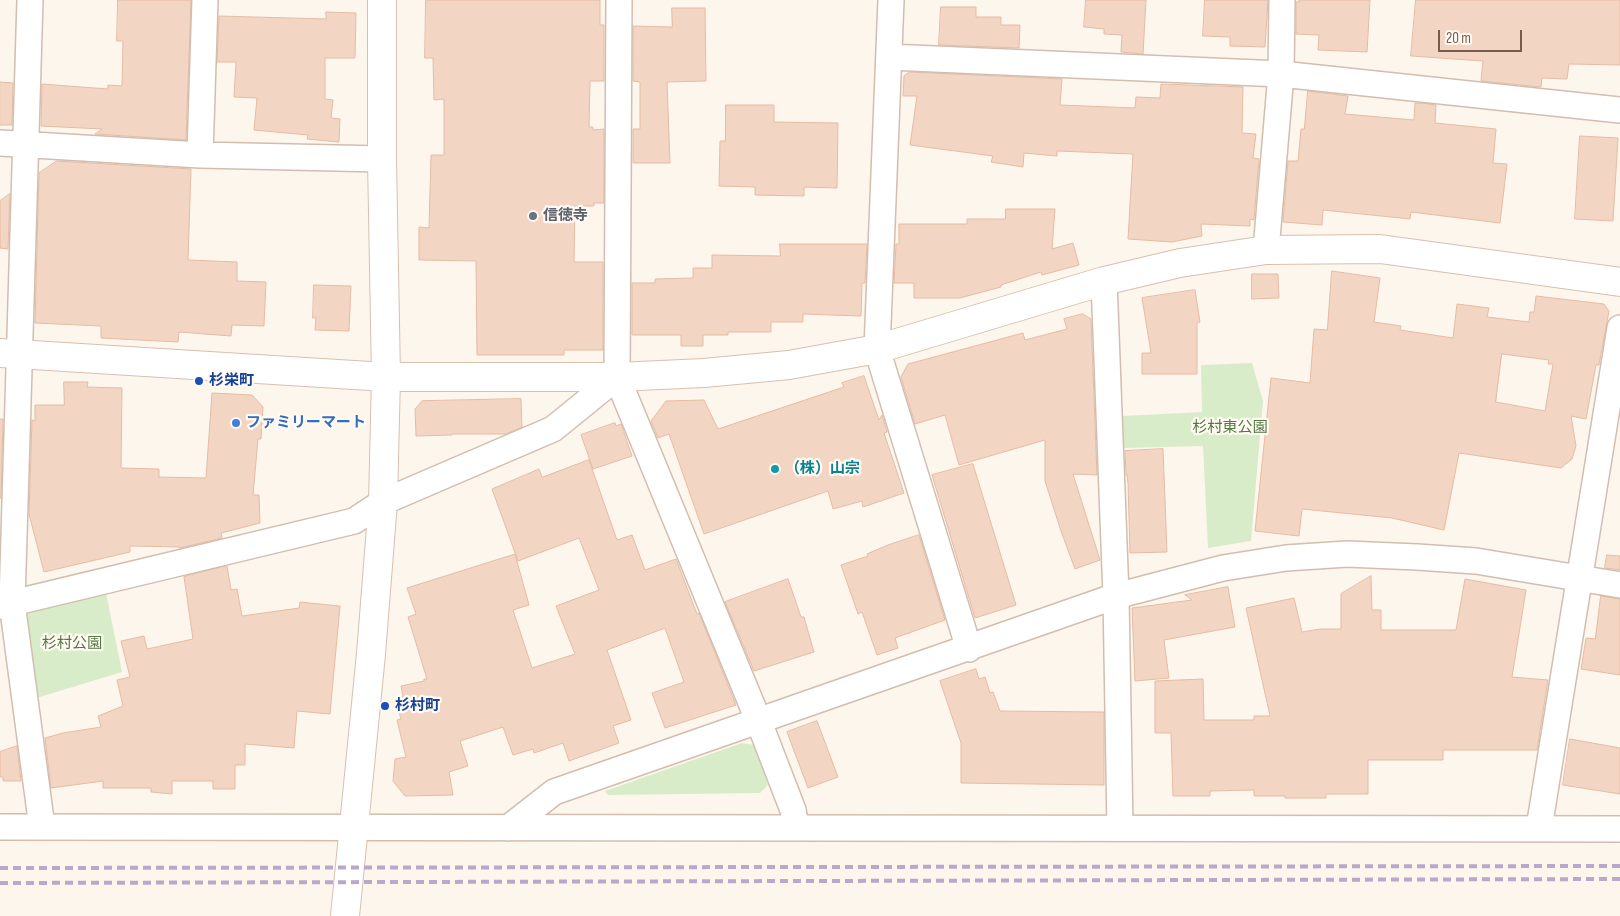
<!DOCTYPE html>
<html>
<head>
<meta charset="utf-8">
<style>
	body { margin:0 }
	#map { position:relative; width:1620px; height:916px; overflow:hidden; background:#fdf6ec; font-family:"Sofia Sans Condensed",sans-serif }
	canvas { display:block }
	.scale { position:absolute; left:1438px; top:30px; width:84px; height:22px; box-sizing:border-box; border:2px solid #7a5c4d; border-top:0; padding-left:6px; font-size:15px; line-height:18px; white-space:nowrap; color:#7a5c4d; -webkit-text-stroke:4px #fffaf3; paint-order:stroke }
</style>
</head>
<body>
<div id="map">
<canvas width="1620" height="916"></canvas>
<div class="scale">20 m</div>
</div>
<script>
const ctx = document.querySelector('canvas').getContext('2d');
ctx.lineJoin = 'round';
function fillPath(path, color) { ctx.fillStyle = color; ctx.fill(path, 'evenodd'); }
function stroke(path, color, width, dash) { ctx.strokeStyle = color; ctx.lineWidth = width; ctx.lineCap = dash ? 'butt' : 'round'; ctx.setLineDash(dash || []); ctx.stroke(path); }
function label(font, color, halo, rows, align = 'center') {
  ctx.font = font + ' "Sofia Sans Condensed","Noto Sans JP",sans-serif'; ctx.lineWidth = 4.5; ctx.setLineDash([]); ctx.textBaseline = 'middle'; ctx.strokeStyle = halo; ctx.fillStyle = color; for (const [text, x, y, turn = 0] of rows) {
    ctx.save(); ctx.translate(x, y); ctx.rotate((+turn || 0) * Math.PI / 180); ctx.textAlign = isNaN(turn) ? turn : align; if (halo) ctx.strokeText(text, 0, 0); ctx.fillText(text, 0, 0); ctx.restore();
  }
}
const green = new Path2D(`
	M 1252,363 L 1263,401 L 1251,541 L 1208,548 L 1203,446 L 1124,448 L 1122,416 L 1202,412 L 1201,365 Z
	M 106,593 L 122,672 L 33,699 L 23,623 L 30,611 Z
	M 742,743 L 755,745 L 768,785 L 760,793 L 608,795 L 605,791 Z`);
const building = new Path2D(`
	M 118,0 L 191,0 L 186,140 L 95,134 L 102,129 L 41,126 L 42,84 L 108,89 L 108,85 L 122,86 L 123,41 L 117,41 Z
	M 426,0 L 600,0 L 600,25 L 604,25 L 604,81 L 590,81 L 589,127 L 593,127 L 593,130 L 604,129 L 604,203 L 594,203 L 594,206 L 575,206 L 574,262 L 603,262 L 603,350 L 564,350 L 564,355 L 477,355 L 476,261 L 419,260 L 419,227 L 429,228 L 431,155 L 444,155 L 444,99 L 434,100 L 433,58 L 425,58 Z
	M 1086,0 L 1146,0 L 1143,54 L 1121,52 L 1122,35 L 1104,34 L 1104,29 L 1084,27 Z
	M 1205,0 L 1268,0 L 1265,47 L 1230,46 L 1230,37 L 1203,36 Z
	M 1299,0 L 1370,0 L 1367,52 L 1318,50 L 1319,35 L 1296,34 L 1296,2 L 1299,2 Z
	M 1416,0 L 1620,0 L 1620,65 L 1569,64 L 1567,79 L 1542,78 L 1541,87 L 1481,81 L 1483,61 L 1411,56 Z
	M 941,7 L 976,7 L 976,17 L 1001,17 L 1001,25 L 1020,25 L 1019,48 L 939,45 Z
	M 672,8 L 705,8 L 706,81 L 667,82 L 670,163 L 633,163 L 633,129 L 640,129 L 640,82 L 633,81 L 633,26 L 672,27 Z
	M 326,12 L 356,13 L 355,58 L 325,58 L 325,99 L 333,100 L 331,118 L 340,119 L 339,142 L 307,139 L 308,135 L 254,130 L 257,98 L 234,97 L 236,62 L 217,62 L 219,16 L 326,19 Z
	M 910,72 L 1062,79 L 1060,105 L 1135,108 L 1136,97 L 1160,98 L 1161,84 L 1243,87 L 1242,133 L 1256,134 L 1253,158 L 1259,159 L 1254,220 L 1250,219 L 1250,226 L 1201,224 L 1202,236 L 1172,242 L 1128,239 L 1133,154 L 1057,151 L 1057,156 L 1024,153 L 1023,167 L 991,162 L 993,156 L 910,145 L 917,96 L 903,96 L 904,76 Z
	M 0,82 L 13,83 L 12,125 L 0,125 Z
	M 1308,91 L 1348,96 L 1345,114 L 1414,120 L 1415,103 L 1421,103 L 1436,105 L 1435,123 L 1496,129 L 1493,163 L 1507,164 L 1500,223 L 1411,212 L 1410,219 L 1323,210 L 1322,225 L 1283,222 L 1288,161 L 1298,161 L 1301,129 L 1304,129 Z
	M 726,105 L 774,105 L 774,122 L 838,123 L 837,188 L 804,187 L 804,196 L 755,195 L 755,187 L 719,186 L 720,141 L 725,141 Z
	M 1580,136 L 1618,138 L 1613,221 L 1575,219 Z
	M 57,161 L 191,169 L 188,260 L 237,262 L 237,281 L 266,282 L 264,326 L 232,325 L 231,336 L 179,332 L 178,342 L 101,338 L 101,326 L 35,323 L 39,173 Z
	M 10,194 L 8,249 L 0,248 L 0,201 Z
	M 1006,209 L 1055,209 L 1052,249 L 1073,243 L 1079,265 L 1042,275 L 1041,272 L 1001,285 L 1001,287 L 960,298 L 914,298 L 914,283 L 894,283 L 896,244 L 899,244 L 899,224 L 967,224 L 967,219 L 1005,219 Z
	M 780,244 L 867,244 L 865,283 L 862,283 L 861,316 L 803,314 L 803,322 L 771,322 L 771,332 L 728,332 L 728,335 L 703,335 L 703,346 L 681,346 L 681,335 L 632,335 L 632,283 L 655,283 L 655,279 L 693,278 L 693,268 L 712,268 L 712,255 L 780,256 Z
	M 1332,271 L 1380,278 L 1374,322 L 1401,326 L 1400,330 L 1453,338 L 1457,304 L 1489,308 L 1487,317 L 1529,322 L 1530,312 L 1534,312 L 1536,296 L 1604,304 L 1609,311 L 1607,322 L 1599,365 L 1596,365 L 1586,419 L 1571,416 L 1576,446 L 1572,459 L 1561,468 L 1459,453 L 1444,530 L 1392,518 L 1302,509 L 1299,536 L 1255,531 L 1271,378 L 1310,383 L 1314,329 L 1327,330 ZM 1502,354 L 1549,360 L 1548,364 L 1553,364 L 1545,411 L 1496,402 Z
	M 1252,274 L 1278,274 L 1279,298 L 1252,299 Z
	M 314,285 L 351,286 L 349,331 L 315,330 L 316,318 L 313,318 Z
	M 1195,290 L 1200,322 L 1197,323 L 1197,374 L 1142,374 L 1142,353 L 1151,353 L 1142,298 Z
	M 1083,314 L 1091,319 L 1097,475 L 1073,474 L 1100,560 L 1075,569 L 1061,531 L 1045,481 L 1045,440 L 959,465 L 945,415 L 915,424 L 901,377 L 908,364 L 1023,333 L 1025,340 L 1067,329 L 1064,319 Z
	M 864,376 L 879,420 L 882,415 L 887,432 L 884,433 L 904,493 L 863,507 L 862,501 L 833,509 L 828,491 L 704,534 L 669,434 L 658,438 L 651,421 L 666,401 L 704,400 L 718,429 L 844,387 L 842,383 Z
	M 64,382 L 88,382 L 87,387 L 122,388 L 121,468 L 159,469 L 159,477 L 206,478 L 212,393 L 252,395 L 263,407 L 261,439 L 258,439 L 253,495 L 259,495 L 260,523 L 221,533 L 222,538 L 180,548 L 179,547 L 130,546 L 130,552 L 44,572 L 29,514 L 32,420 L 35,421 L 35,405 L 64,405 Z
	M 521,399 L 522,427 L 506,434 L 452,434 L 452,435 L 416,436 L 415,409 L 422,401 Z
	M 0,419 L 3,419 L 1,498 L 0,498 Z
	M 615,423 L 616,426 L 621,424 L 632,456 L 593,469 L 581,435 Z
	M 1163,449 L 1167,552 L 1130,553 L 1128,483 L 1127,475 L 1126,475 L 1125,451 Z
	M 589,460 L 617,540 L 632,535 L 645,570 L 676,559 L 697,614 L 699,613 L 736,705 L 665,728 L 652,693 L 684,682 L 665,628 L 607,650 L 631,720 L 613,726 L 619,743 L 569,761 L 563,743 L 534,753 L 533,749 L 513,755 L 503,727 L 460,741 L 468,766 L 449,772 L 453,795 L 405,796 L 393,781 L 395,759 L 406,757 L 397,720 L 401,719 L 397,705 L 400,704 L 398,697 L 403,696 L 401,686 L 424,681 L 424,679 L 427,679 L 408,617 L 416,614 L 407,588 L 515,554 L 529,605 L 513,610 L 532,668 L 575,654 L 556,606 L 599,590 L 579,538 L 518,561 L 492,489 L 539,469 L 542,477 Z
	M 973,464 L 1016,605 L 975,618 L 932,475 Z
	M 919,535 L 945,620 L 895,638 L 898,648 L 877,655 L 862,612 L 858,614 L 841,565 L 868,556 L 867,554 L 888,545 Z
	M 1607,555 L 1620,556 L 1620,570 L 1605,568 Z
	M 227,566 L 231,590 L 237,589 L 242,616 L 299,608 L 300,602 L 340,606 L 330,714 L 297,711 L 294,748 L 245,744 L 245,765 L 235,765 L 235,789 L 213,789 L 213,781 L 172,781 L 172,794 L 151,792 L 151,788 L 103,788 L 103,781 L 51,788 L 45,738 L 63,733 L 101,727 L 98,716 L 123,706 L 117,680 L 130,677 L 121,641 L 144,636 L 147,649 L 193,639 L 184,577 Z
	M 1371,576 L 1372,610 L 1381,610 L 1381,630 L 1456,630 L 1465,579 L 1526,590 L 1512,677 L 1548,680 L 1537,750 L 1443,750 L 1443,760 L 1368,760 L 1368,794 L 1326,794 L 1326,798 L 1285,798 L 1285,796 L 1254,796 L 1254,790 L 1210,791 L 1210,796 L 1173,796 L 1171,733 L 1155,733 L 1155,681 L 1203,679 L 1204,720 L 1254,720 L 1254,716 L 1270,716 L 1246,608 L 1294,598 L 1302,632 L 1320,629 L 1341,629 L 1341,594 Z
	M 788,579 L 801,617 L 804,617 L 814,652 L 754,671 L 725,602 Z
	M 1228,587 L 1235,627 L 1164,640 L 1169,678 L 1135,681 L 1132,608 L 1192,600 L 1185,595 Z
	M 1601,596 L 1620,599 L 1620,675 L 1581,669 L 1586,638 L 1595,639 Z
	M 976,669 L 979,679 L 985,677 L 990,693 L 993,692 L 1000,711 L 1104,712 L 1104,785 L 961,783 L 961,743 L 940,681 Z
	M 817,721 L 838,777 L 808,788 L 787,732 Z
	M 1570,739 L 1620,748 L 1620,794 L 1563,785 Z
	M 17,746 L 21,781 L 3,781 L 3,777 L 0,777 L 0,752 Z`);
const street = new Path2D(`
	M 30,0 L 12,603 L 42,827
	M 619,0 L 617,377 L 759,722 L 793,810 L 796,827
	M 891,0 L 877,349 L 969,649
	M 889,57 L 1281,74 L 1620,110
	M 0,143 L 200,155 L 382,159
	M 200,155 L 205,0
	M 1266,250 L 1281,74 L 1282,0
	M 1104,281 L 1116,596 L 1120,827
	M 0,606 L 354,521 L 383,502 L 553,429 L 617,377
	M 0,827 L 1620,829
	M 508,828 L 554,792 L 1116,596 L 1223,568 L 1286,558 L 1347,554 L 1417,557 L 1476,561 L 1620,585
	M 1539,828 L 1620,328`);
const secondary = new Path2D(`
	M 0,353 L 386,377 L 617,377 L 704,373 L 789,365 L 877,349 L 1104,281 L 1180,263 L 1266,250 L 1380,249 L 1620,282
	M 345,916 L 371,654 L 383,502 L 386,377 L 382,159 L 382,0`);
const rail = new Path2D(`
	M 0,868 L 1620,866
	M 0,883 L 1620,879`);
const markers = [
	[533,216,5,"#6b7280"],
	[199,381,5,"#1a4fb4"],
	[236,423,5,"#3f7fe0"],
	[775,469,5,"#0f9aa8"],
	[385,706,5,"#1a4fb4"]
];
const worshipNames = [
	["信徳寺",543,216]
];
const transitNames = [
	["杉栄町",209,381],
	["杉村町",395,706]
];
const shopNames = [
	["ファミリーマート",246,423]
];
const parkNames = [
	["杉村東公園",1230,428],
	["杉村公園",72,644]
];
const cultureNames = [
	["（株）山宗",785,469]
];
fillPath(green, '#d8ecc9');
fillPath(building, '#f3d5c3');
stroke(building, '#e6bba3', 1);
stroke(street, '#d1beb0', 28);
stroke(secondary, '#d6c0b0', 30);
stroke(street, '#fff', 25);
stroke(secondary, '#fff', 28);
stroke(rail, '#b9a8c9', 4, [8, 5]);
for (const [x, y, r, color] of markers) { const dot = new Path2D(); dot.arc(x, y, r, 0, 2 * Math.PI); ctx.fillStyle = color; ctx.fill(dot); stroke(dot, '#fffaf3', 2); }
label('bold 15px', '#5b616d', '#fffaf3', worshipNames, 'left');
label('bold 15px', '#164399', '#fffaf3', transitNames, 'left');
label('bold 15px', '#366cbe', '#fffaf3', shopNames, 'left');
label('15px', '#537a41', '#fffaf3', parkNames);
label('bold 15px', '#0d838f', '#fffaf3', cultureNames, 'left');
</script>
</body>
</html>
